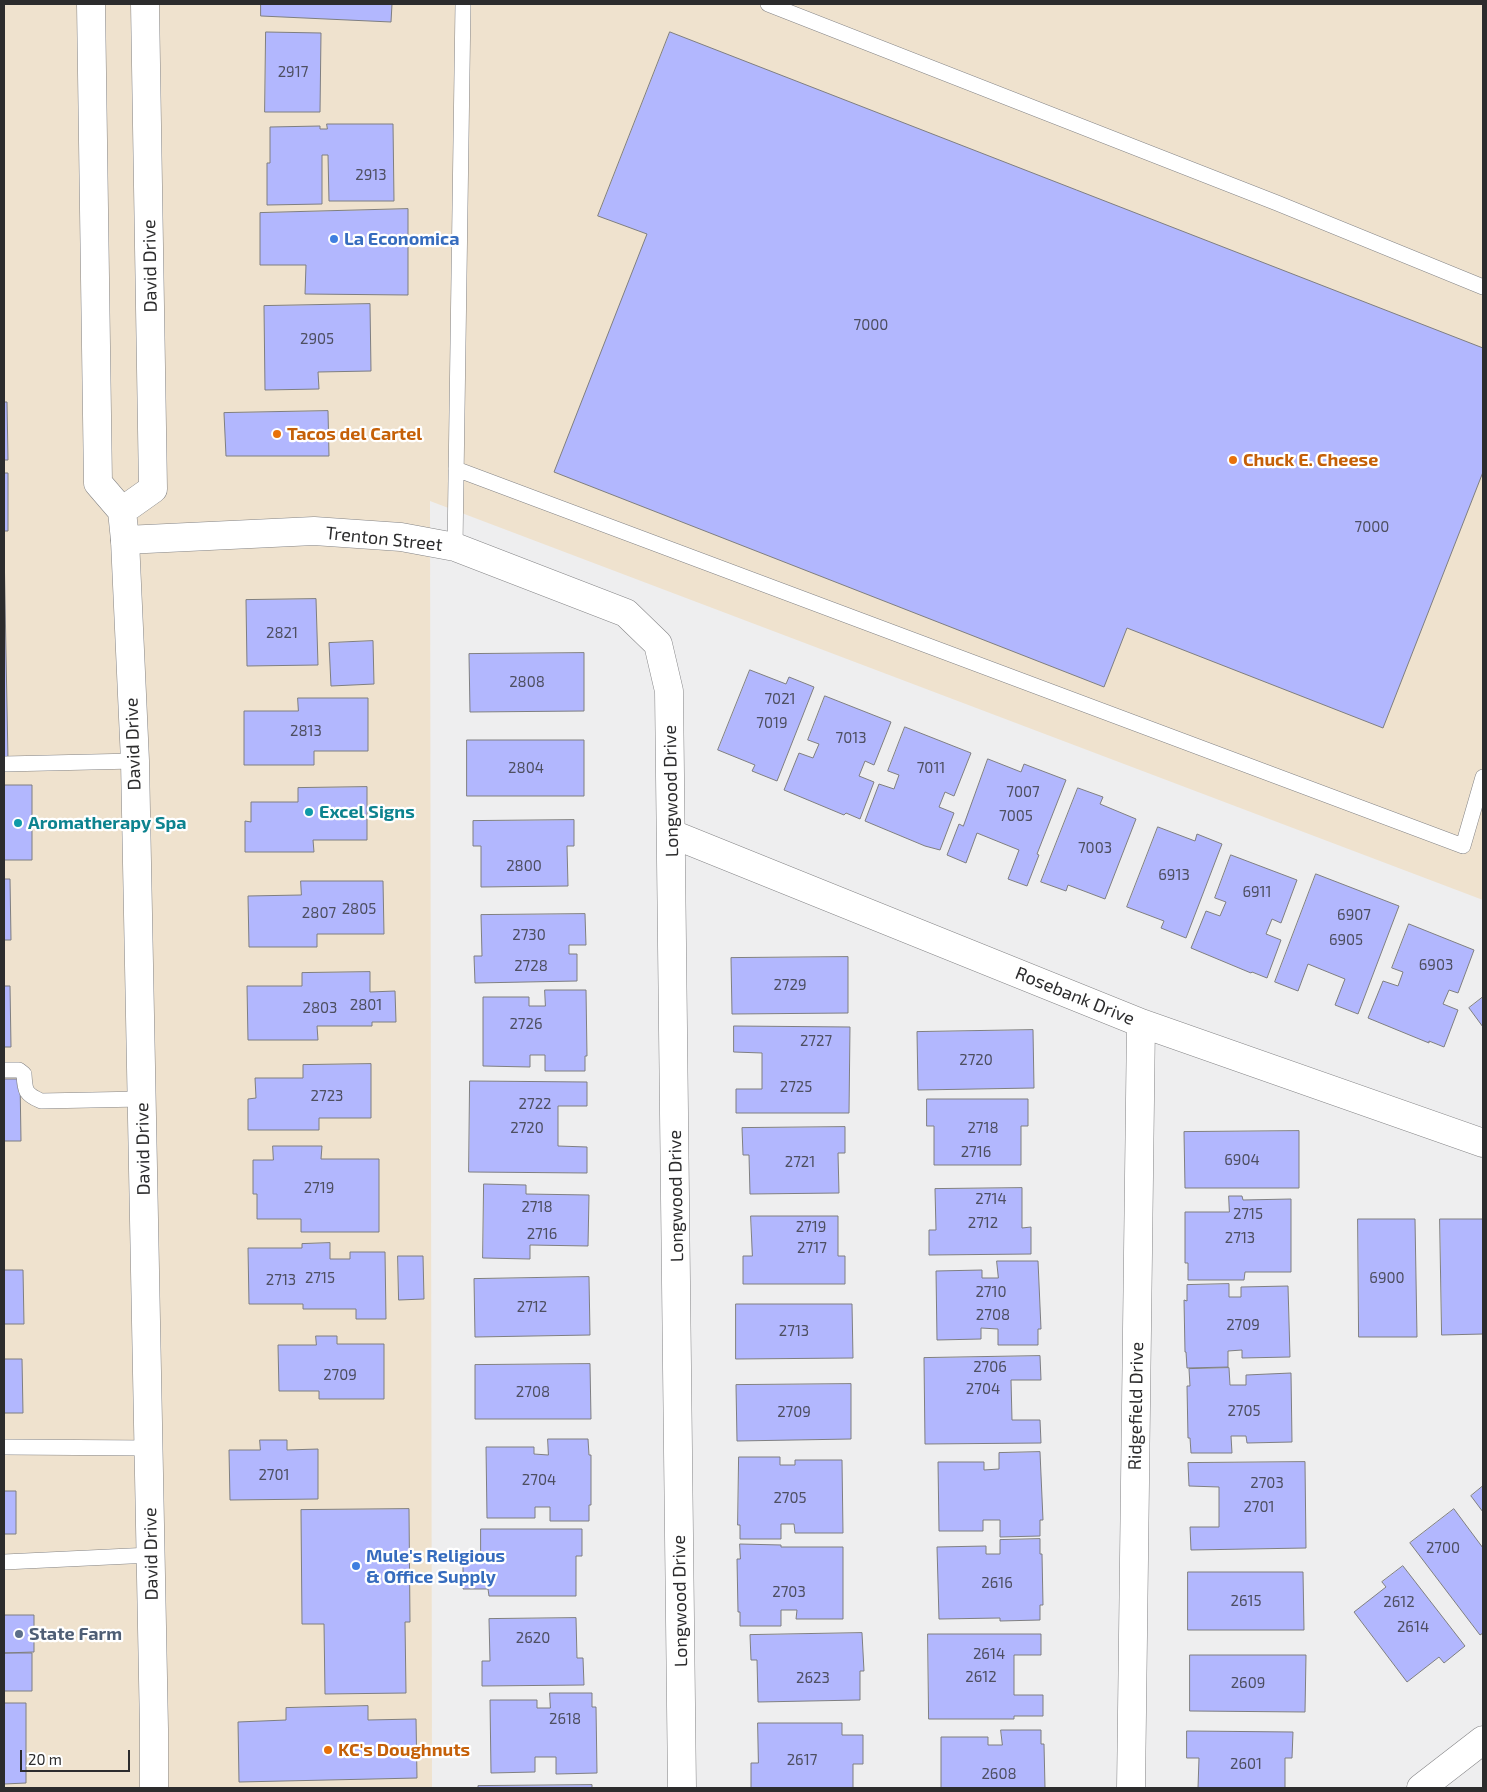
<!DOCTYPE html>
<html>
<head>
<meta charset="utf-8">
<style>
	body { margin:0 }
	#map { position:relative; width:1487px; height:1792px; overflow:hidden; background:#eeeeef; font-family:"Exo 2",sans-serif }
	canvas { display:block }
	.frame { position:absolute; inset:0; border:5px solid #2c2c2d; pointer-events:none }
	.scale { position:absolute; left:20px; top:1750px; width:110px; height:22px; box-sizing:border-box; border:2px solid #2c2c2d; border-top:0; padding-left:6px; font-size:15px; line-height:18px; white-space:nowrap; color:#2c2c2d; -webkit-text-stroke:4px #fff; paint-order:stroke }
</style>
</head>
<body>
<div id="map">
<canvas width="1487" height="1792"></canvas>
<div class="frame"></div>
<div class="scale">20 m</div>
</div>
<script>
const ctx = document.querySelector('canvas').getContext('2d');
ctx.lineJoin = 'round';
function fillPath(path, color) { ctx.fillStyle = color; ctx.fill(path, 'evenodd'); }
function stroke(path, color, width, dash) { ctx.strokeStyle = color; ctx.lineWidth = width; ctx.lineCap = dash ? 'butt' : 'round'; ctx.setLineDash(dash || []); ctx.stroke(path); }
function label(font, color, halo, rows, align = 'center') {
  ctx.font = font + ' "Exo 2",sans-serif'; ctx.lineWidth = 4.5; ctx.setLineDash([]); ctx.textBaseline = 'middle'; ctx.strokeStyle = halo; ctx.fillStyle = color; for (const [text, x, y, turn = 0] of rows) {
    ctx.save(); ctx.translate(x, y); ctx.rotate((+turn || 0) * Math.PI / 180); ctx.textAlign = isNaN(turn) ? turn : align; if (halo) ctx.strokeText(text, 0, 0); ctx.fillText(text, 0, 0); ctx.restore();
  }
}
const commercial = new Path2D(`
	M 4,4 L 1483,4 L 1483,900 L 430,501 L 432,1788 L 4,1788 Z`);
const building = new Path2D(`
	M 261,4 L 392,4 L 391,22 L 261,16 Z
	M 266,32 L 321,33 L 320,112 L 265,112 Z
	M 670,32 L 1483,348 L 1483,472 L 1383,728 L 1127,628 L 1104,687 L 554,472 L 647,234 L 598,216 Z
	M 327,124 L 393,124 L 394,201 L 329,201 L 328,155 L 322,155 L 322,204 L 267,205 L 267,163 L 270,163 L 270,127 L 320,126 L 320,129 L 327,129 Z
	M 408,209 L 408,295 L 305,294 L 306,265 L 260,265 L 260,213 Z
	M 370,304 L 371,371 L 318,372 L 319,389 L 265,390 L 264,306 Z
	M 4,402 L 7,402 L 8,460 L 4,460 Z
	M 328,411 L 329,456 L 226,456 L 224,413 Z
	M 4,473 L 8,473 L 8,531 L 4,531 Z
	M 4,545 L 8,761 L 4,761 Z
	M 316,599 L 318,665 L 247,666 L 246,600 Z
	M 373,641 L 374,684 L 331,686 L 329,643 Z
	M 584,653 L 584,711 L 470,712 L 469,654 Z
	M 750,670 L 786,684 L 789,677 L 814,687 L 777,781 L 752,771 L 755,765 L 718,750 Z
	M 825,696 L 891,722 L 874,765 L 865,761 L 859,776 L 874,782 L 860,819 L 846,813 L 844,815 L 784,790 L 799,753 L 813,758 L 819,744 L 808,740 Z
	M 298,698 L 368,698 L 368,751 L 314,751 L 314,765 L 244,765 L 244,711 L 298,711 Z
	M 905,727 L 971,753 L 954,796 L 945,792 L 939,807 L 954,813 L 940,850 L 925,846 L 865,821 L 879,784 L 894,789 L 899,775 L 888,771 Z
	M 467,740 L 584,740 L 584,796 L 467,796 Z
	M 988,759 L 1021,772 L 1024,764 L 1066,780 L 1037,854 L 1039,855 L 1027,886 L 1008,879 L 1019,850 L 977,833 L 966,863 L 947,855 L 959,824 L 963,826 Z
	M 4,785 L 32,785 L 32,860 L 4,860 Z
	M 367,787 L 367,840 L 313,840 L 314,852 L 245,852 L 245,821 L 251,822 L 251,802 L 298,802 L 298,788 Z
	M 1078,788 L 1103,797 L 1100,804 L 1136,819 L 1105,899 L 1068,885 L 1066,891 L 1041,882 Z
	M 574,820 L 574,846 L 567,846 L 568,886 L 481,887 L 481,846 L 473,846 L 473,821 Z
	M 1158,827 L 1195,841 L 1197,834 L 1222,844 L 1186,938 L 1161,928 L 1164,921 L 1127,907 Z
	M 1231,855 L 1297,880 L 1281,923 L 1272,919 L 1266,934 L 1281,940 L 1267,978 L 1252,972 L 1251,973 L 1191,948 L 1206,911 L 1220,916 L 1226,902 L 1215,898 Z
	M 1316,874 L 1399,906 L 1358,1014 L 1335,1005 L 1345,979 L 1308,964 L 1298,991 L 1275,982 Z
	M 4,879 L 10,879 L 11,940 L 4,940 Z
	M 301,881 L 383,881 L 384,934 L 317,934 L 317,947 L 249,947 L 248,896 L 301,895 Z
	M 585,914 L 586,945 L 569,945 L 569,954 L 577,954 L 577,981 L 475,983 L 474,956 L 482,956 L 481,915 Z
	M 1409,924 L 1474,950 L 1458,993 L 1449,990 L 1443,1004 L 1458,1010 L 1444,1047 L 1429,1041 L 1429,1043 L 1368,1018 L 1383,981 L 1398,986 L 1403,972 L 1392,968 Z
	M 848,957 L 848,1013 L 732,1014 L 731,958 Z
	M 370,972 L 370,992 L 395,991 L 396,1022 L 372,1022 L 372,1026 L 317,1026 L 318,1040 L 248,1040 L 247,986 L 302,986 L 302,973 Z
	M 4,986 L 10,986 L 11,1047 L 4,1047 Z
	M 545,990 L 586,990 L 587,1056 L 585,1056 L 585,1071 L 545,1071 L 545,1055 L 530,1055 L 530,1067 L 483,1066 L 483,997 L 529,997 L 529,1006 L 545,1006 Z
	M 1483,997 L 1483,1027 L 1469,1008 Z
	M 734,1026 L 850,1027 L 849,1113 L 736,1113 L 736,1089 L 762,1089 L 762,1053 L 734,1052 Z
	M 1033,1030 L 1034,1088 L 918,1090 L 917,1032 Z
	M 371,1064 L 371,1118 L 319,1118 L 319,1130 L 248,1130 L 248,1099 L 256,1098 L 255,1078 L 303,1078 L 303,1065 Z
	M 4,1079 L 20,1079 L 21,1141 L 4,1141 Z
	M 470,1081 L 587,1082 L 587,1106 L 558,1106 L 558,1146 L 587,1147 L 587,1173 L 469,1172 Z
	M 927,1099 L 1028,1099 L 1028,1126 L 1021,1126 L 1021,1165 L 934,1165 L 934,1126 L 927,1126 Z
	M 845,1127 L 845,1153 L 838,1153 L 839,1193 L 750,1194 L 749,1155 L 743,1155 L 742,1128 Z
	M 1299,1131 L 1299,1188 L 1185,1188 L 1184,1132 Z
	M 273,1146 L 322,1146 L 321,1159 L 379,1159 L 379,1232 L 301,1232 L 301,1219 L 257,1219 L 257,1194 L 253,1194 L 253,1160 L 273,1160 Z
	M 484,1184 L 526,1185 L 526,1194 L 589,1195 L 588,1246 L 530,1245 L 530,1259 L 483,1258 Z
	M 1022,1188 L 1022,1228 L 1031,1227 L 1031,1254 L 929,1255 L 929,1230 L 936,1230 L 935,1189 Z
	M 1229,1196 L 1242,1196 L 1243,1200 L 1291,1199 L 1291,1272 L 1245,1272 L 1244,1280 L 1188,1280 L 1188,1263 L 1185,1263 L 1185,1212 L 1229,1212 Z
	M 751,1216 L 838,1216 L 838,1256 L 845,1256 L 845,1284 L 743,1284 L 743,1256 L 752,1256 Z
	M 1358,1219 L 1415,1219 L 1417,1337 L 1359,1337 Z
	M 1440,1219 L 1483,1219 L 1483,1334 L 1442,1335 Z
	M 4,1239 L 4,1270 L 23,1270 L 24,1324 L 4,1324 Z
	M 330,1243 L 330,1259 L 350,1259 L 350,1252 L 385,1252 L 386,1319 L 356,1319 L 356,1309 L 303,1309 L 303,1304 L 249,1304 L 248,1248 L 302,1248 L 302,1244 Z
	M 398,1256 L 423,1256 L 424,1299 L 399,1300 Z
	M 997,1261 L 1038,1261 L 1041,1329 L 1038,1329 L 1038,1345 L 998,1345 L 998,1329 L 981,1328 L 981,1339 L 937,1340 L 936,1271 L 982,1270 L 982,1278 L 998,1278 Z
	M 589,1277 L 590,1335 L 475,1337 L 474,1279 Z
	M 1229,1284 L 1229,1297 L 1241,1297 L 1241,1287 L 1288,1286 L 1290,1357 L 1242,1358 L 1242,1350 L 1228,1351 L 1228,1367 L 1187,1368 L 1186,1352 L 1185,1352 L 1184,1300 L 1187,1301 L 1187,1285 Z
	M 736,1304 L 852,1304 L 853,1358 L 736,1359 Z
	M 316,1336 L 337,1336 L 337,1344 L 384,1344 L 384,1399 L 319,1399 L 319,1391 L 279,1391 L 278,1345 L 316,1345 Z
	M 1040,1356 L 1041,1380 L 1011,1380 L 1012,1420 L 1040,1420 L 1041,1443 L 925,1444 L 924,1358 Z
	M 4,1359 L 22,1359 L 23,1413 L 4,1413 Z
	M 590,1364 L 591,1419 L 475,1419 L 475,1365 Z
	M 1229,1368 L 1230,1385 L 1246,1385 L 1246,1375 L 1291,1373 L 1292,1442 L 1247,1443 L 1246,1436 L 1231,1436 L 1232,1453 L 1191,1453 L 1190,1438 L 1188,1438 L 1187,1386 L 1190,1386 L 1189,1369 Z
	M 851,1384 L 851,1439 L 737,1441 L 736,1385 Z
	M 548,1439 L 588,1439 L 589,1455 L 591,1455 L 591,1505 L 589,1505 L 589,1521 L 550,1521 L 550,1507 L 535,1507 L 535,1518 L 487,1518 L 486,1447 L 534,1447 L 534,1454 L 548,1455 Z
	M 260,1440 L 287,1440 L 287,1450 L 318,1449 L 318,1499 L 230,1500 L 229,1450 L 260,1450 Z
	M 1040,1452 L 1043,1520 L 1040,1520 L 1040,1536 L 1000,1537 L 1000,1520 L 983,1520 L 983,1531 L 939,1531 L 938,1462 L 984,1462 L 984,1470 L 999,1469 L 999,1453 Z
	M 739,1457 L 780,1457 L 780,1465 L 795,1465 L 795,1460 L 842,1460 L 843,1533 L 795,1533 L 794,1524 L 781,1524 L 781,1539 L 740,1539 L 740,1525 L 738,1525 Z
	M 1305,1462 L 1306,1548 L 1191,1550 L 1190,1527 L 1219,1527 L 1219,1487 L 1189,1486 L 1188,1463 Z
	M 1483,1486 L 1483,1512 L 1471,1496 Z
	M 4,1491 L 16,1491 L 16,1534 L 4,1534 Z
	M 409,1509 L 410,1622 L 405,1622 L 406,1693 L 325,1694 L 324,1624 L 302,1624 L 301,1510 Z
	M 1454,1509 L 1483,1548 L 1483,1633 L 1480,1635 L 1410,1543 Z
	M 481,1529 L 582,1529 L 582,1556 L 576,1556 L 576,1596 L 489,1596 L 488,1589 L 463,1589 L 463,1561 L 488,1561 L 489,1556 L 481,1557 Z
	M 1040,1539 L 1040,1554 L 1042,1554 L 1043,1605 L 1040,1605 L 1040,1620 L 1000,1621 L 1000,1618 L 939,1619 L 937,1547 L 986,1546 L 986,1554 L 1000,1554 L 1000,1540 Z
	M 740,1544 L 781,1545 L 781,1547 L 843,1547 L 843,1619 L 796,1619 L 797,1610 L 781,1610 L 781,1626 L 740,1626 L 740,1612 L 738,1612 L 737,1559 L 740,1559 Z
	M 1403,1566 L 1465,1646 L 1444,1663 L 1439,1657 L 1407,1682 L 1354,1612 L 1386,1587 L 1382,1582 Z
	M 1188,1572 L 1303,1572 L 1304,1630 L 1188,1630 Z
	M 4,1615 L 34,1615 L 34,1652 L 4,1653 Z
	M 576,1618 L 577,1658 L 583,1658 L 584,1685 L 482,1686 L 482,1661 L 490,1661 L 489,1619 Z
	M 862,1633 L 864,1671 L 860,1671 L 860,1700 L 758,1702 L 757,1660 L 751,1660 L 750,1635 Z
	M 928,1634 L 1041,1634 L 1041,1655 L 1014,1655 L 1014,1695 L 1043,1695 L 1043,1716 L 1014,1716 L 1014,1719 L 929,1719 Z
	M 4,1653 L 32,1653 L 32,1691 L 4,1691 Z
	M 1190,1655 L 1306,1655 L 1305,1712 L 1190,1711 Z
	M 550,1693 L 592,1693 L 592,1707 L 596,1707 L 597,1773 L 556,1774 L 556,1757 L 535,1757 L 535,1772 L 491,1773 L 490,1700 L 537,1700 L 537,1708 L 550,1708 Z
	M 4,1703 L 26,1703 L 26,1783 L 4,1784 Z
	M 368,1706 L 368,1720 L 416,1719 L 417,1778 L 239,1782 L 238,1722 L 286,1720 L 286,1708 Z
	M 758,1723 L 842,1723 L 842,1735 L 863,1735 L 863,1764 L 853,1764 L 853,1788 L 751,1788 L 751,1763 L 758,1763 Z
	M 1001,1730 L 1041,1730 L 1041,1744 L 1044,1744 L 1045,1788 L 941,1788 L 941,1737 L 988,1737 L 988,1745 L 1002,1745 Z
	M 1187,1731 L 1293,1732 L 1292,1758 L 1285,1758 L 1285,1788 L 1198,1788 L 1199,1758 L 1187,1758 Z
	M 592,1785 L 592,1788 L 478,1788 L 478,1786 Z`);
const service = new Path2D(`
	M 768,4 L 1277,203 L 1483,287
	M 456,469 L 1463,846 L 1483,777
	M 455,547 L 463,4
	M 4,764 L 135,761
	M 4,1070 L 19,1070 L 24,1074 C 25,1091 25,1094 41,1101 L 142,1099
	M 4,1447 L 149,1448
	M 4,1562 L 151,1555`);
const minor = new Path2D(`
	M 125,540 L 314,531 L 401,537 L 455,547 L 626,613 L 658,644 L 669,691 L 682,1788
	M 672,834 L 1141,1023 L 1483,1143
	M 1131,1788 L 1141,1023
	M 1421,1788 L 1483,1740`);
const secondary = new Path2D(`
	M 91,4 L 98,483 L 122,511 L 125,540 L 135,761 L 154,1729 L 154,1788
	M 122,511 L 153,489 L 145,4`);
const markers = [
	[334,239,5,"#3f7fe0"],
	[277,434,5,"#e8710a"],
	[1233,460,5,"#e8710a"],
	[309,812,5,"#0f9aa8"],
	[18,823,5,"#0f9aa8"],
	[356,1566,5,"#3f7fe0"],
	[19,1634,5,"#5c6f8a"],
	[328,1750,5,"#e8710a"]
];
const numberNames = [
	["2917",293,72],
	["2913",371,175],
	["7000",871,325],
	["2905",317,339],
	["7000",1372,527],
	["2821",282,633],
	["2808",527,682],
	["7021",780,699],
	["7019",772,723],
	["2813",306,731],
	["7013",851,738],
	["2804",526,768],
	["7011",931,768],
	["7007",1023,792],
	["7005",1016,816],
	["7003",1095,848],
	["2800",524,866],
	["6913",1174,875],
	["6911",1257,892],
	["2805",359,909],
	["2807",319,913],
	["6907",1354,915],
	["2730",529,935],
	["6905",1346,940],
	["6903",1436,965],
	["2728",531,966],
	["2729",790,985],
	["2801",366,1005],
	["2803",320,1008],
	["2726",526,1024],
	["2727",816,1041],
	["2720",976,1060],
	["2725",796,1087],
	["2723",327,1096],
	["2722",535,1104],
	["2720",527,1128],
	["2718",983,1128],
	["2716",976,1152],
	["6904",1242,1160],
	["2721",800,1162],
	["2719",319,1188],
	["2714",991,1199],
	["2718",537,1207],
	["2715",1248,1214],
	["2712",983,1223],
	["2719",811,1227],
	["2716",542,1234],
	["2713",1240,1238],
	["2717",812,1248],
	["2715",320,1278],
	["6900",1387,1278],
	["2713",281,1280],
	["2710",991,1292],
	["2712",532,1307],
	["2708",993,1315],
	["2709",1243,1325],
	["2713",794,1331],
	["2706",990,1367],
	["2709",340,1375],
	["2704",983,1389],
	["2708",533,1392],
	["2705",1244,1411],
	["2709",794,1412],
	["2701",274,1475],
	["2704",539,1480],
	["2703",1267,1483],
	["2705",790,1498],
	["2701",1259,1507],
	["2700",1443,1548],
	["2616",997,1583],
	["2703",789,1592],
	["2615",1246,1601],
	["2612",1399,1602],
	["2614",1413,1627],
	["2620",533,1638],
	["2614",989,1654],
	["2612",981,1677],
	["2623",813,1678],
	["2609",1248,1683],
	["2618",565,1719],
	["2617",802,1760],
	["2601",1246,1764],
	["2608",999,1774]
];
const shopNames = [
	["La Economica",344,239],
	["Mule's Religious",366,1556],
	["& Office Supply",366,1577]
];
const streetNames = [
	["David Drive",150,266,-91],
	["Trenton Street",384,539,6],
	["David Drive",133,744,-92],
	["Longwood Drive",671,791,-91],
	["Rosebank Drive",1075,996,22],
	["David Drive",143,1149,-91],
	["Longwood Drive",676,1196,-91],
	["Ridgefield Drive",1136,1406,-89],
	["David Drive",151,1554,-91],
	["Longwood Drive",680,1601,-91]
];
const foodNames = [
	["Tacos del Cartel",287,434],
	["Chuck E. Cheese",1243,460],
	["KC's Doughnuts",338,1750]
];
const cultureNames = [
	["Excel Signs",319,812],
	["Aromatherapy Spa",28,823]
];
const serviceNames = [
	["State Farm",29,1634]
];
fillPath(commercial, '#efe2ce');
fillPath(building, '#b2b7fe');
stroke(building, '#7f7f80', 1);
stroke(service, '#848486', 16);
stroke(minor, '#848486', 29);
stroke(secondary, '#848486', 29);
stroke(service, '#fff', 15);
stroke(minor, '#fff', 28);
stroke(secondary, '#fff', 28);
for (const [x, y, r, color] of markers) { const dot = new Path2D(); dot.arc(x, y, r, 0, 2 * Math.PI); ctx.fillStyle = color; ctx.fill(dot); stroke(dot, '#fff', 2); }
label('15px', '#4e4f61', null, numberNames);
label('bold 18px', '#366cbe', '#fff', shopNames, 'left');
label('18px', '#2c2c2d', '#fff', streetNames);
label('bold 18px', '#c56008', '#fff', foodNames, 'left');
label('bold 18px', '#0d838f', '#fff', cultureNames, 'left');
label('bold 18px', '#4e5e75', '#fff', serviceNames, 'left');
</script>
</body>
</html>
